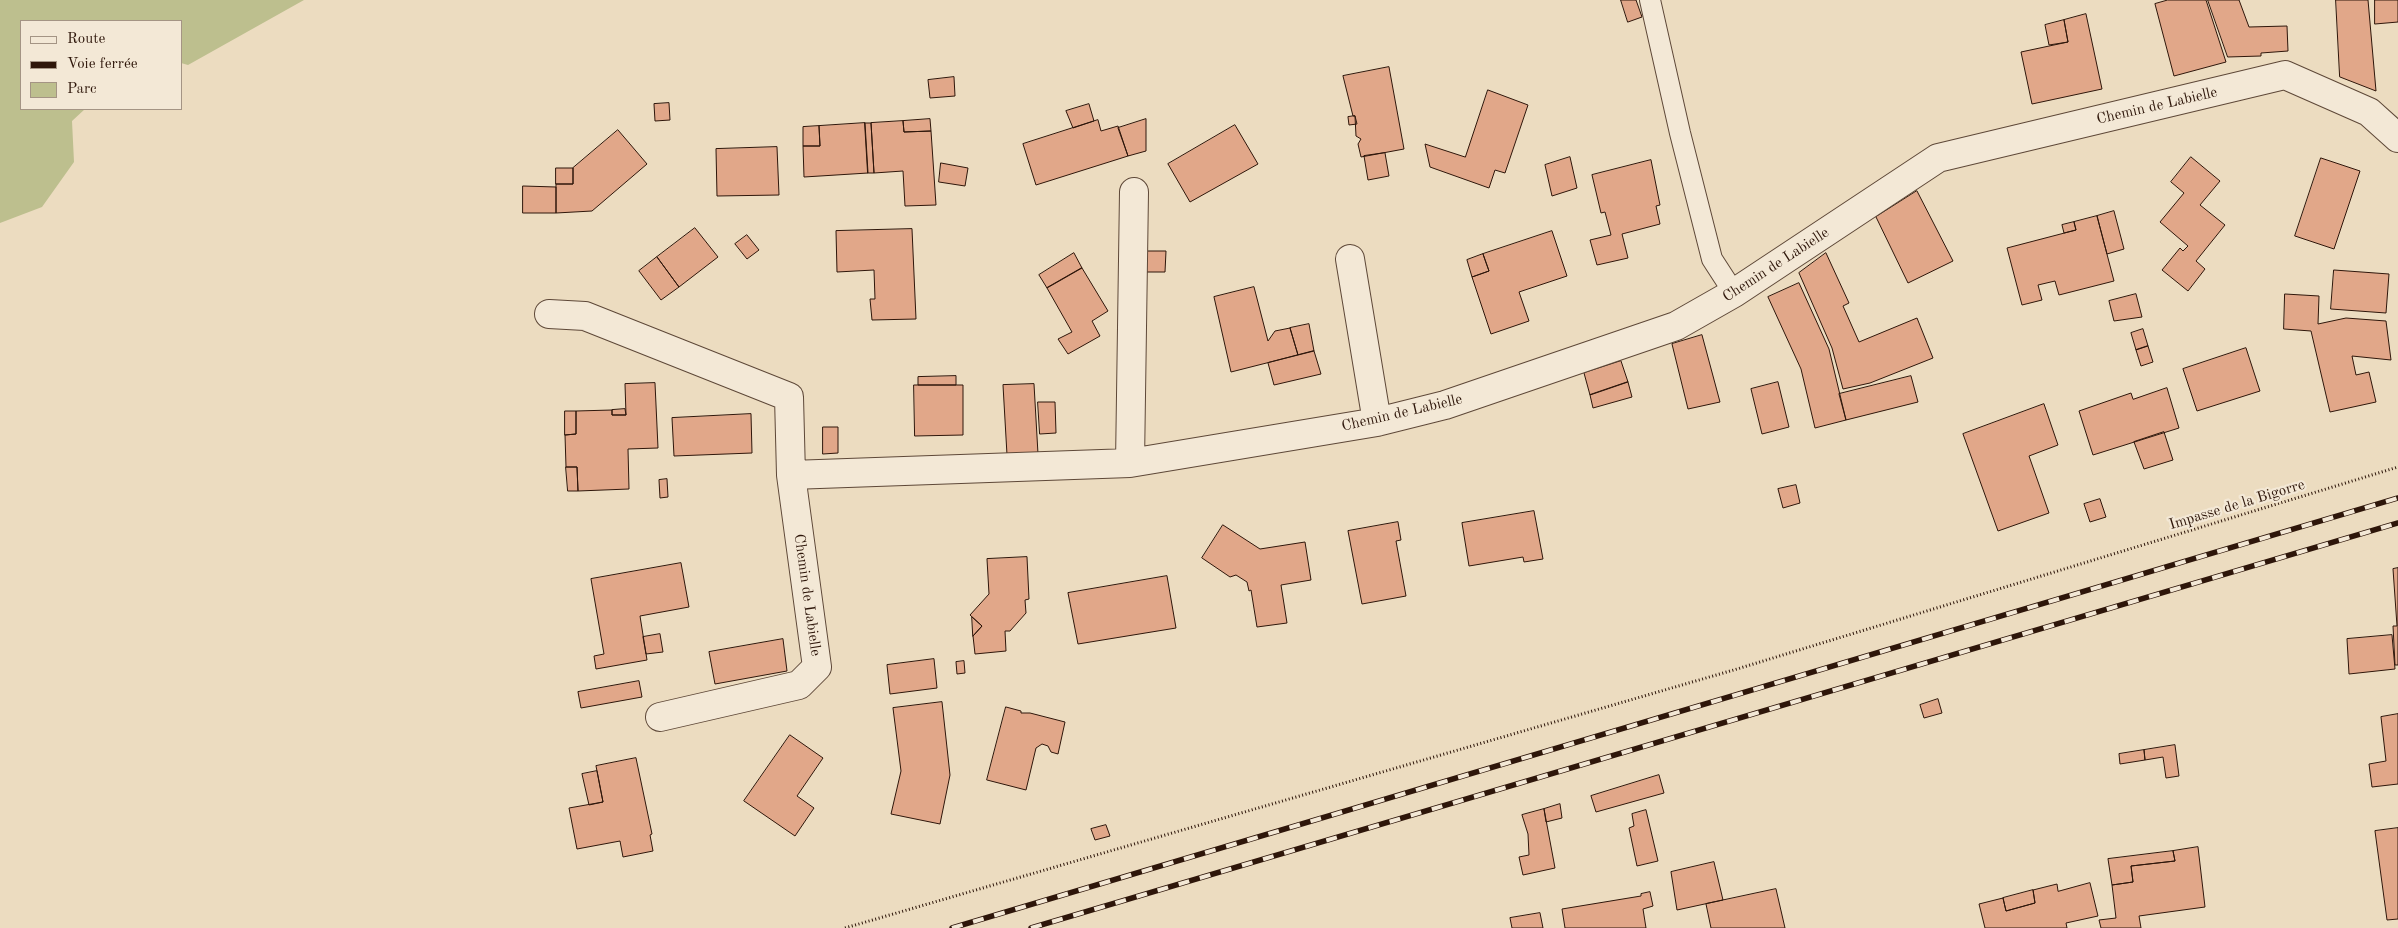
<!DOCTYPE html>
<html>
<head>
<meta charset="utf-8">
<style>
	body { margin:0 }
	#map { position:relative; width:2398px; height:928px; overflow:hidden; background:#ecdcc0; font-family:"Old Standard TT",serif }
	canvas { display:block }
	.legend { position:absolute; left:20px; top:20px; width:162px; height:90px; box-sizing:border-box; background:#f3e8d6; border:1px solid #a49484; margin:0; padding:6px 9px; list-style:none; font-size:15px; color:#2e160a }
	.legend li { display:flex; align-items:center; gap:10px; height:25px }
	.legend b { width:25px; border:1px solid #a49484 }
</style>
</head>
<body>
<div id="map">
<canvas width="2398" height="928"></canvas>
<ul class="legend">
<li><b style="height:6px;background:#f3e8d6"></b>Route</li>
<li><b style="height:6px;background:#2e160a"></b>Voie ferrée</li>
<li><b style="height:14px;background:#bdbf8e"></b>Parc</li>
</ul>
</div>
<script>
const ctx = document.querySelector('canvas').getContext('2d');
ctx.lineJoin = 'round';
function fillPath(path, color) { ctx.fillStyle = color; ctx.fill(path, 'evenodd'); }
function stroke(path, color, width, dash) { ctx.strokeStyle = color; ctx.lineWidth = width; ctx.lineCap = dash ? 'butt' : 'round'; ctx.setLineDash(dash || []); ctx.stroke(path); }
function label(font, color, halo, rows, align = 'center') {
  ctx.font = font + ' "Old Standard TT",serif'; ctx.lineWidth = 4.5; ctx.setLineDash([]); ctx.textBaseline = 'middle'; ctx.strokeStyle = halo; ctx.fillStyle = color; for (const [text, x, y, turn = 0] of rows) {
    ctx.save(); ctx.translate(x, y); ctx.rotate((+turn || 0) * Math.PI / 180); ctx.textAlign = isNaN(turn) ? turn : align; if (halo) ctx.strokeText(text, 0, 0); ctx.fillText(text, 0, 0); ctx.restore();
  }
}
const green = new Path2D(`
	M 0,0 L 304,0 L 188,65 L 181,63 L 181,21 L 21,21 L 21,109 L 85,109 L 72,121 L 74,162 L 42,207 L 0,223 Z`);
const building = new Path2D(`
	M 1621,0 L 1636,0 L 1642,17 L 1628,22 Z
	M 2168,0 L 2206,0 L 2226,62 L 2174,76 L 2155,4 Z
	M 2208,0 L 2239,0 L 2249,27 L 2287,26 L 2288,51 L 2261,53 L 2261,56 L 2228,57 Z
	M 2336,0 L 2368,0 L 2376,91 L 2340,77 Z
	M 2375,0 L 2398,0 L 2398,22 L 2375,24 Z
	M 2086,14 L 2102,89 L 2032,104 L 2021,52 L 2068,42 L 2064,20 Z
	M 2064,20 L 2068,42 L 2049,45 L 2045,25 Z
	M 1389,67 L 1404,149 L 1361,157 L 1358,144 L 1361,139 L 1356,136 L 1355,116 L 1353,116 L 1343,76 Z
	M 954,77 L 955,96 L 930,98 L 928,80 Z
	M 1488,90 L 1528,105 L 1505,173 L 1495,170 L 1489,188 L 1430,167 L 1425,144 L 1465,157 Z
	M 669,103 L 670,120 L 655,121 L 654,104 Z
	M 1089,104 L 1094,121 L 1073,128 L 1066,111 Z
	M 1355,116 L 1357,124 L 1349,125 L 1348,117 Z
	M 930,119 L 931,131 L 904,132 L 903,121 Z
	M 1146,119 L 1146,151 L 1128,156 L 1118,128 Z
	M 1098,120 L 1101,131 L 1118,126 L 1128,156 L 1036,185 L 1023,144 Z
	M 903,121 L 904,132 L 931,131 L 936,205 L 905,206 L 903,171 L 874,173 L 871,123 Z
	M 865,123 L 871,123 L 874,173 L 868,173 Z
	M 865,123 L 868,173 L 804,177 L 803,146 L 820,146 L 819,126 Z
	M 1235,125 L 1258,164 L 1190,202 L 1168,164 Z
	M 819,126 L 820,146 L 803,146 L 803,127 Z
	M 618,130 L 647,164 L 592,211 L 556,213 L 556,184 L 573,184 L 573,168 Z
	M 777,147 L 779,195 L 717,196 L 716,149 Z
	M 1385,153 L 1389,176 L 1368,180 L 1364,156 Z
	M 1570,157 L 1577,188 L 1552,196 L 1545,165 Z
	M 2191,157 L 2220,181 L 2200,205 L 2225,225 L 2196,261 L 2205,269 L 2188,291 L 2162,270 L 2180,248 L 2183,251 L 2188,246 L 2160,222 L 2184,193 L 2171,182 Z
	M 2321,158 L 2360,171 L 2334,249 L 2295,236 Z
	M 1651,160 L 1660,205 L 1656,206 L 1660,224 L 1622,234 L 1628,258 L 1597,265 L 1590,240 L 1611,235 L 1605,212 L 1601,213 L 1592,175 Z
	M 941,163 L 968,168 L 965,186 L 939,182 Z
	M 556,168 L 573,168 L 573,184 L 556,184 Z
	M 523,186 L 556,187 L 556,213 L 523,213 Z
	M 1917,191 L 1953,261 L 1908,283 L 1876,217 Z
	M 2114,211 L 2124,249 L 2107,254 L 2097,216 Z
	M 2097,216 L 2114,281 L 2059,295 L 2055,281 L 2038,285 L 2042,300 L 2022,305 L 2007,248 L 2076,230 L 2074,222 Z
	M 2074,222 L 2076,230 L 2064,233 L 2062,225 Z
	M 695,228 L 718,257 L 679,287 L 657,257 Z
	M 912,229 L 916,319 L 872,320 L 870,299 L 875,299 L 874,270 L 837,272 L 836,231 Z
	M 1552,231 L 1567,276 L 1519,292 L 1529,321 L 1491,334 L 1472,277 L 1489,271 L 1483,254 Z
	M 747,235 L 759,250 L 747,259 L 735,244 Z
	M 1144,251 L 1166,251 L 1165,272 L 1144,272 Z
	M 1074,253 L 1082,268 L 1047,288 L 1039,275 Z
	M 1826,253 L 1849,303 L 1843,306 L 1859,342 L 1917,318 L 1933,358 L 1870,383 L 1843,389 L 1832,348 L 1799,273 Z
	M 1483,254 L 1489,271 L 1472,277 L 1467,260 Z
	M 657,257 L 679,287 L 661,300 L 639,271 Z
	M 1082,268 L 1108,311 L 1092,321 L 1100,336 L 1068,354 L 1058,339 L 1072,332 L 1047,288 Z
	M 2334,270 L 2389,274 L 2386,313 L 2331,309 Z
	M 1799,283 L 1829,349 L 1846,420 L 1815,428 L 1801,369 L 1768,297 Z
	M 1254,287 L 1268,341 L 1275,331 L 1290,328 L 1298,355 L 1231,372 L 1214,297 Z
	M 2136,294 L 2142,317 L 2114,321 L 2109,301 Z
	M 2285,294 L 2319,296 L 2318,324 L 2346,318 L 2386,321 L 2391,360 L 2352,356 L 2356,375 L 2369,372 L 2376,402 L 2330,412 L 2311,331 L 2284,329 Z
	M 1309,324 L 1314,351 L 1298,355 L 1290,328 Z
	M 2143,329 L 2148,346 L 2136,350 L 2131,333 Z
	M 1702,335 L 1720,402 L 1688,409 L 1672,344 Z
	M 2148,346 L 2153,362 L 2141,366 L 2136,350 Z
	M 2246,348 L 2260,391 L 2197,411 L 2183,369 Z
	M 1314,351 L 1321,374 L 1274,385 L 1268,363 Z
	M 1621,361 L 1628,382 L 1590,395 L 1584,373 Z
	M 956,376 L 956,385 L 918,385 L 918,377 Z
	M 1911,376 L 1918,402 L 1846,420 L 1839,394 Z
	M 1628,382 L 1632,397 L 1593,408 L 1590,395 Z
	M 1778,382 L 1789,427 L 1762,434 L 1751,389 Z
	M 655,383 L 658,448 L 628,449 L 629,489 L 578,491 L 577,467 L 566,467 L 565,435 L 576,434 L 576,411 L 612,410 L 612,415 L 626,415 L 625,384 Z
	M 1034,384 L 1038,454 L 1007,455 L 1003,385 Z
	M 914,385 L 963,385 L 963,435 L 915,436 Z
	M 2167,388 L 2179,428 L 2093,455 L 2079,411 L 2131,393 L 2133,399 Z
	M 1038,402 L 1055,402 L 1056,433 L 1040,434 Z
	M 2044,404 L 2058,445 L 2029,456 L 2049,513 L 1998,531 L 1963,434 Z
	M 625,409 L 626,415 L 612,415 L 612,410 Z
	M 565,411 L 576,411 L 576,434 L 565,435 Z
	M 751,414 L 752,453 L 674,456 L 672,418 Z
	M 823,427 L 838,427 L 838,453 L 823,454 Z
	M 2164,432 L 2173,460 L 2144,469 L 2134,442 Z
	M 566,467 L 577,467 L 578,491 L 568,491 Z
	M 667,479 L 668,497 L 660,498 L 659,480 Z
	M 1796,485 L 1800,503 L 1783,508 L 1778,489 Z
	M 2100,499 L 2106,517 L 2090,522 L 2084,504 Z
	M 1534,511 L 1543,559 L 1524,562 L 1523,557 L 1469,566 L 1462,523 Z
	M 1398,522 L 1401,540 L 1396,541 L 1406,596 L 1362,604 L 1348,531 Z
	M 1223,525 L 1260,549 L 1305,542 L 1311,580 L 1281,585 L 1287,623 L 1257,627 L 1251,590 L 1249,591 L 1247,582 L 1236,575 L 1230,577 L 1202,558 Z
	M 1027,557 L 1029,599 L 1025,600 L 1026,613 L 1010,631 L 1005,631 L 1006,651 L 975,654 L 973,636 L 982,626 L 970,615 L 989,594 L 987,559 Z
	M 681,563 L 689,607 L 640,616 L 647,660 L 596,669 L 594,656 L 604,654 L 591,579 Z
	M 2398,568 L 2398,665 L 2395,665 L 2393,626 L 2397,626 L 2393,569 Z
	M 1167,576 L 1176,628 L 1078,644 L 1068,593 Z
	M 972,617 L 982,626 L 973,636 Z
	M 660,634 L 663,652 L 646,654 L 643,637 Z
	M 2392,635 L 2395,669 L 2349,674 L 2347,639 Z
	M 783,639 L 787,671 L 715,684 L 709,652 Z
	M 934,659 L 937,688 L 890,694 L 887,665 Z
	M 964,661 L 965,673 L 957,674 L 956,662 Z
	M 639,681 L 642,697 L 581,708 L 578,692 Z
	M 1938,699 L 1942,713 L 1924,718 L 1920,705 Z
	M 942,702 L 950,775 L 940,824 L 891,814 L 901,771 L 893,708 Z
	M 1006,707 L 1021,711 L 1021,713 L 1030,713 L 1065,722 L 1058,754 L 1051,752 L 1048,746 L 1042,744 L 1036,748 L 1026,790 L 987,780 Z
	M 2398,714 L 2398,784 L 2372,787 L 2369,764 L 2386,761 L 2381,717 Z
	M 790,735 L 823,758 L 797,796 L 814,808 L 795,836 L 744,801 Z
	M 2175,745 L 2179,776 L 2166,778 L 2163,757 L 2145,760 L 2144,750 Z
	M 2144,750 L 2145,760 L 2120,764 L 2119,754 Z
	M 636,758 L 652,834 L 650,835 L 653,851 L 623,857 L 620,841 L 577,849 L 569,808 L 603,802 L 596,766 Z
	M 597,771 L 603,802 L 589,805 L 582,774 Z
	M 1659,775 L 1664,793 L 1596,812 L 1591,796 Z
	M 1560,804 L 1562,818 L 1546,822 L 1544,809 Z
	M 1544,809 L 1555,868 L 1523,875 L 1519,857 L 1529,855 L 1528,834 L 1522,815 Z
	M 1646,810 L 1658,861 L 1637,866 L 1629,828 L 1634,826 L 1632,814 Z
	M 1106,825 L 1110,836 L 1095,840 L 1091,829 Z
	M 2398,828 L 2398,919 L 2387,920 L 2375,831 Z
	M 2198,847 L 2205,907 L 2139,916 L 2141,928 L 2101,928 L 2099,920 L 2116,918 L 2112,885 L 2133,882 L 2131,866 L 2175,861 L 2173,851 Z
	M 2173,851 L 2175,861 L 2131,866 L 2133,882 L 2112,885 L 2108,859 Z
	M 1714,862 L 1723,900 L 1677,910 L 1671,872 Z
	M 2090,883 L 2098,916 L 2066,923 L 2067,928 L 1985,928 L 1979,904 L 2003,898 L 2006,911 L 2035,903 L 2033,890 L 2057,884 L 2058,891 Z
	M 1776,889 L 1785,928 L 1711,928 L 1706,904 Z
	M 2033,890 L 2035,903 L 2006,911 L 2003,898 Z
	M 1650,892 L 1653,906 L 1643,909 L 1646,928 L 1565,928 L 1562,909 L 1641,896 L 1641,894 Z
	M 1540,913 L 1543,928 L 1512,928 L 1510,918 Z`);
const path = new Path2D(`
	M 845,928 L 1737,669 L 2398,467`);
const lane = new Path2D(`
	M 1650,0 L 1680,133 L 1712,259 L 1734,293`);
const street = new Path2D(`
	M 1350,259 L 1377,422
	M 549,314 L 585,316 L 789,397 L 791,475 L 1130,463 L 1377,422 L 1445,405 L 1676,326 L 1734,293 L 1938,158 L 2285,75 L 2369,112 L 2398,138
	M 1130,463 L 1134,192
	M 660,717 L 799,685 L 817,667 L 791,475`);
const rail = new Path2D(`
	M 952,928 L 2398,498
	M 1031,928 L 2398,523`);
const streetNames = [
	["Chemin de Labielle",2157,106,-13],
	["Chemin de Labielle",1776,265,-33],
	["Chemin de Labielle",1402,413,-13],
	["Impasse de la Bigorre",2237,505,-17],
	["Chemin de Labielle",807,595,82]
];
fillPath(green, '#bdbf8e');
fillPath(building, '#e1a789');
stroke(building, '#2e160a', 1);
stroke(lane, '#5e4838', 22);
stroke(street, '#5e4838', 30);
stroke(path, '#2e160a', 3, [1, 2.5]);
stroke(lane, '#f3e8d6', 20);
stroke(street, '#f3e8d6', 28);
stroke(rail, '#2e160a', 5.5);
stroke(rail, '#f3e8d6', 4, [11]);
label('15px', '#2e160a', '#f3e8d6', streetNames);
</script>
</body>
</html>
